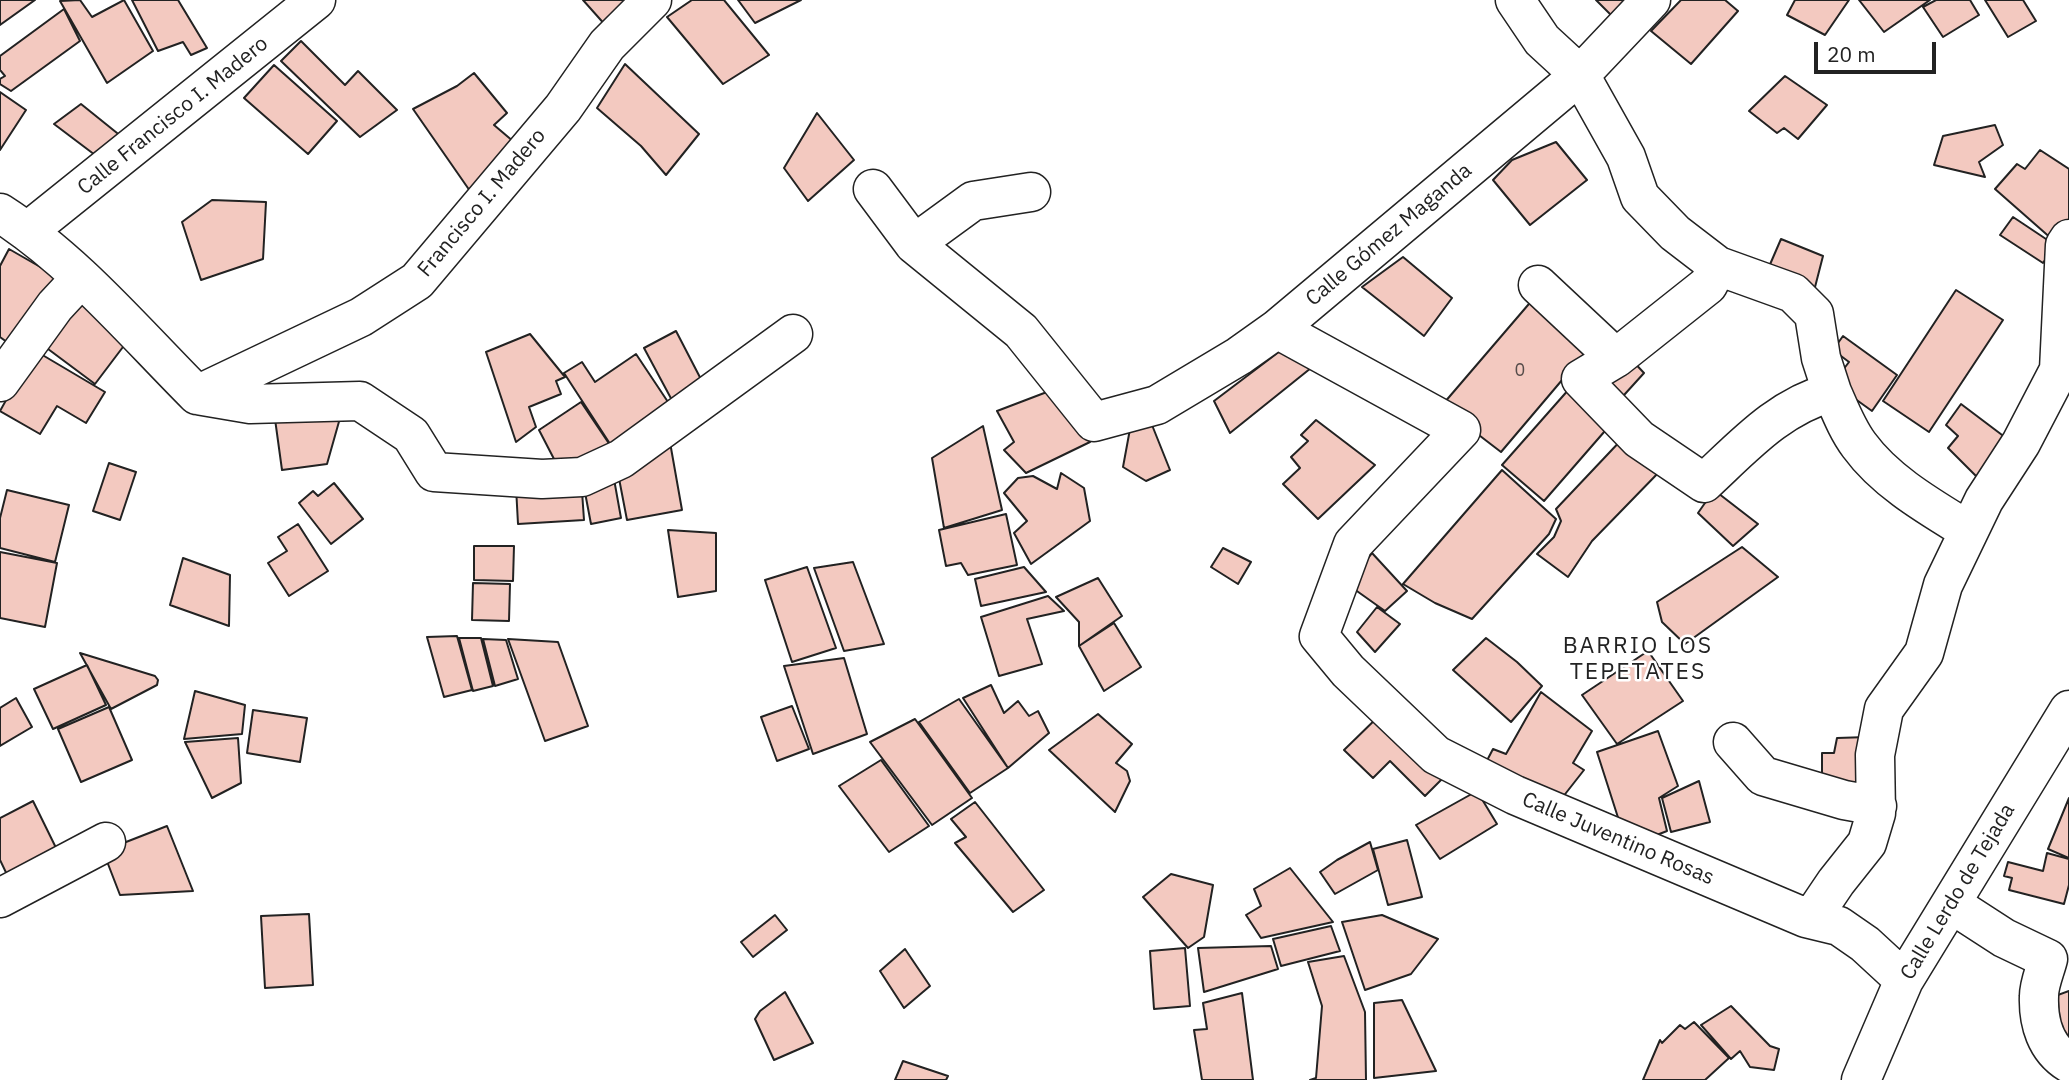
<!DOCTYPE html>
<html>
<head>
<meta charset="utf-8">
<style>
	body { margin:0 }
	#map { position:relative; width:2069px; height:1080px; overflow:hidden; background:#fff; font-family:"IBM Plex Sans",sans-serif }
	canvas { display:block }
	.scale { position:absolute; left:1814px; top:42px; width:122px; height:32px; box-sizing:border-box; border:4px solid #222; border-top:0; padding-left:9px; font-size:21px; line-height:24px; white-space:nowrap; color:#222; -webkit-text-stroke:5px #fff; paint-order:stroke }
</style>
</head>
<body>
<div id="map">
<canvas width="2069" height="1080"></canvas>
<div class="scale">20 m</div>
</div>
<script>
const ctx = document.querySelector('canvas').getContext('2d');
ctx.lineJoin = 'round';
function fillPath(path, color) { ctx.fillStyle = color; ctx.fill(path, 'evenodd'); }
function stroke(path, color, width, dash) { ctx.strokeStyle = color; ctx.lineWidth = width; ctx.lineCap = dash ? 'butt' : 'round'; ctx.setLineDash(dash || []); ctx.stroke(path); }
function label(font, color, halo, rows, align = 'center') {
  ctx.font = font + ' "IBM Plex Sans",sans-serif'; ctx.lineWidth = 5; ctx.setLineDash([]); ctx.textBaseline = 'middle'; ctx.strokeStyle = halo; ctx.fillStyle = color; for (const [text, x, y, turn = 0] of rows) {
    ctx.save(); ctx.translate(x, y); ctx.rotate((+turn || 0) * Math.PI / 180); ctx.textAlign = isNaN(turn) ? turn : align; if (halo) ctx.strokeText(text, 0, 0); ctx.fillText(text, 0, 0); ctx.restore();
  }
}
const building = new Path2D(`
	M 0,0 L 35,0 L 0,25 Z
	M 80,0 L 92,17 L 124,0 L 153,51 L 107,83 L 60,1 Z
	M 132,0 L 178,0 L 207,48 L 191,55 L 183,42 L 158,51 Z
	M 583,0 L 637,0 L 607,27 Z
	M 692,0 L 724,0 L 769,55 L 723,84 L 667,17 Z
	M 738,0 L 801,0 L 755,23 Z
	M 1596,0 L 1643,0 L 1620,24 Z
	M 1681,0 L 1725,0 L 1738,11 L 1691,64 L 1651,31 Z
	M 1795,0 L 1849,0 L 1825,35 L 1787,15 Z
	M 1859,0 L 1930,0 L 1884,32 Z
	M 1936,0 L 1970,0 L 1979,15 L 1943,37 L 1923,7 Z
	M 1985,0 L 2023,0 L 2036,21 L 2008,37 Z
	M 64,9 L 80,41 L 11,91 L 0,84 L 0,79 L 5,76 L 0,70 L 0,56 Z
	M 301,41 L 345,85 L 358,71 L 397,110 L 360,137 L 281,61 Z
	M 625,64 L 699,134 L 666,175 L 641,146 L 597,108 Z
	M 274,65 L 337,121 L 308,154 L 244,98 Z
	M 474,73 L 507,113 L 494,125 L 514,142 L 470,191 L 413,109 L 457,86 Z
	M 1785,76 L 1827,105 L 1798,139 L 1784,128 L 1777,133 L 1749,111 Z
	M 0,92 L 26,110 L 0,150 Z
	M 81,104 L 122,137 L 99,158 L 54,124 Z
	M 817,113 L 854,160 L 808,201 L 784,168 Z
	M 1995,125 L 2003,145 L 1979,162 L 1985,177 L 1934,165 L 1943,136 Z
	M 1556,142 L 1587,180 L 1530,225 L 1493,180 L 1512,160 Z
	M 2040,150 L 2069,169 L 2069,223 L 2053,240 L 1995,189 L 2017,164 L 2025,169 Z
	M 212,200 L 266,202 L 263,259 L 201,280 L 182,222 Z
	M 2013,217 L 2055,245 L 2043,263 L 2000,235 Z
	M 1781,239 L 1823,256 L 1814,291 L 1765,276 Z
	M 9,249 L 56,276 L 11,345 L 0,337 L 0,266 Z
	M 1403,257 L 1452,298 L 1424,336 L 1362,287 Z
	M 1956,290 L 2003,320 L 1929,432 L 1883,401 Z
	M 1540,291 L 1596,340 L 1501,452 L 1471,429 L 1444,403 Z
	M 75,297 L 129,339 L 95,384 L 40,343 Z
	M 676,331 L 705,387 L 674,404 L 644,348 Z
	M 530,334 L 565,377 L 556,381 L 561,394 L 529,407 L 536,427 L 516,442 L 486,352 Z
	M 1843,336 L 1897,375 L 1872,411 L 1833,383 L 1849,362 L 1833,350 Z
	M 1288,345 L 1316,364 L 1230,433 L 1214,401 Z
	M 34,350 L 105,392 L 86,423 L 57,406 L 40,434 L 0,411 Z
	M 636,354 L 674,411 L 614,450 L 564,373 L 582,362 L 595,382 Z
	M 1629,357 L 1644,373 L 1615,405 L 1602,388 Z
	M 1060,387 L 1090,442 L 1026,473 L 1004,450 L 1014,442 L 997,411 Z
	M 1570,388 L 1611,424 L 1544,501 L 1502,465 Z
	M 581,402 L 614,451 L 583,468 L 554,459 L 539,430 Z
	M 1961,404 L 2014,444 L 1987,487 L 1948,448 L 1958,436 L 1946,425 Z
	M 342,411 L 327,464 L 282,470 L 275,419 Z
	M 1150,420 L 1170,470 L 1146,481 L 1123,467 L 1130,429 Z
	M 1316,420 L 1375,465 L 1318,519 L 1283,484 L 1300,468 L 1291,457 L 1308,441 L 1301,435 Z
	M 983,426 L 1002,510 L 944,528 L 932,458 Z
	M 668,431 L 682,510 L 627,520 L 617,468 Z
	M 1625,436 L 1662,469 L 1592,541 L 1568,577 L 1537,554 L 1554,537 L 1561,521 L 1556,509 Z
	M 109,463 L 136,472 L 120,520 L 93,511 Z
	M 612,468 L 621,518 L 591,524 L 583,482 Z
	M 1502,470 L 1556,519 L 1549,534 L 1472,619 L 1435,603 L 1403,584 Z
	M 1061,473 L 1084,488 L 1090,521 L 1031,564 L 1014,533 L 1027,521 L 1004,493 L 1018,478 L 1033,476 L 1057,489 Z
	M 581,477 L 584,520 L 518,524 L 516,487 Z
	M 334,483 L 363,519 L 331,544 L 299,503 L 313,491 L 318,496 Z
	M 7,490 L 69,505 L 55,562 L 0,548 L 0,518 Z
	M 1714,490 L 1758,524 L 1733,546 L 1698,513 Z
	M 1006,514 L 1017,565 L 968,575 L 961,563 L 946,566 L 939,530 Z
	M 298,524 L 328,571 L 289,596 L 268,563 L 287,551 L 278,537 Z
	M 668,530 L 716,533 L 716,591 L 678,597 Z
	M 474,546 L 514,546 L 513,581 L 474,580 Z
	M 1742,547 L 1778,577 L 1685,644 L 1662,622 L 1657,602 Z
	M 1223,548 L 1251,562 L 1238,584 L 1211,567 Z
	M 0,552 L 57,563 L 45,627 L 0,618 Z
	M 1372,553 L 1407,591 L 1385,611 L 1347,584 Z
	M 183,558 L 230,575 L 229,626 L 170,605 Z
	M 853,562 L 884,644 L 844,651 L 814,568 Z
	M 807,567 L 836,648 L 792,662 L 765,580 Z
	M 1024,567 L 1046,592 L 981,606 L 975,579 Z
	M 1098,578 L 1122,616 L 1079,646 L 1079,622 L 1056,597 Z
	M 473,583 L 510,584 L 509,621 L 472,620 Z
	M 1048,596 L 1064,611 L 1027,619 L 1042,664 L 999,676 L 981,617 Z
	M 1377,607 L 1400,624 L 1375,652 L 1357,632 Z
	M 1114,623 L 1141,667 L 1104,691 L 1079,646 Z
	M 457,636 L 472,690 L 444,697 L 427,637 Z
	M 459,638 L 481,638 L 493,686 L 473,691 Z
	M 1486,638 L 1517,662 L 1542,686 L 1511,722 L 1453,670 Z
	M 483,639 L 506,640 L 518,679 L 495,686 Z
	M 508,639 L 558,642 L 588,726 L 545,741 Z
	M 1648,651 L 1683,701 L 1617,744 L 1582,695 Z
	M 80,653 L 155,676 L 158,680 L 157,685 L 111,709 Z
	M 844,658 L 867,734 L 813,754 L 784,666 Z
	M 87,665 L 106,705 L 53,729 L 34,689 Z
	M 991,685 L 1004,713 L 1018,701 L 1029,716 L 1038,711 L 1049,733 L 1008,768 L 963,698 Z
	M 195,691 L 245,705 L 242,734 L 184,739 Z
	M 1541,692 L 1592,731 L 1573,763 L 1584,770 L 1555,807 L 1482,770 L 1493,749 L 1506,754 Z
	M 16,698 L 32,727 L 0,746 L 0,708 Z
	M 959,699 L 1008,768 L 970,793 L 919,722 Z
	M 792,706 L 809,749 L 777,761 L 761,717 Z
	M 109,707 L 132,760 L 81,782 L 58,729 Z
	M 253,710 L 307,718 L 300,762 L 247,753 Z
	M 1384,711 L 1447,774 L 1425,796 L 1390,761 L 1373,778 L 1344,750 Z
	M 1098,714 L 1132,744 L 1116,763 L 1127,771 L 1130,781 L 1115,812 L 1049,750 Z
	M 915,719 L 972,798 L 932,825 L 870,742 Z
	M 1658,731 L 1678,786 L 1659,798 L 1667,831 L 1644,840 L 1622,830 L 1597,752 Z
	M 1868,737 L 1870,799 L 1822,790 L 1822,753 L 1834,753 L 1837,738 Z
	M 238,738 L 241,783 L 212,798 L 185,742 Z
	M 881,760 L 929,826 L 889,852 L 839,786 Z
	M 1699,781 L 1710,822 L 1671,832 L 1662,798 Z
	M 1477,791 L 1497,824 L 1440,859 L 1416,825 Z
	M 2069,798 L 2069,858 L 2048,849 Z
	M 33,801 L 61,858 L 11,883 L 0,860 L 0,818 Z
	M 975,802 L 1044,890 L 1013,912 L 955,843 L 966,837 L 951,819 Z
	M 167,826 L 193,891 L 120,895 L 103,851 Z
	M 1407,840 L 1422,897 L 1388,905 L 1373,849 Z
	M 1370,842 L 1378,870 L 1335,894 L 1320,872 L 1337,860 Z
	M 2047,853 L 2069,859 L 2069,885 L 2064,904 L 2009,890 L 2012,878 L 2004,876 L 2008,862 L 2043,871 Z
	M 1290,868 L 1333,922 L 1261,938 L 1246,915 L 1261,906 L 1254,889 Z
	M 1171,874 L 1213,885 L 1204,937 L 1188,948 L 1143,897 Z
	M 309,914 L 313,985 L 265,988 L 261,916 Z
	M 775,915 L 787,930 L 753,957 L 741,942 Z
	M 1382,915 L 1438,939 L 1411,974 L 1365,990 L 1342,922 Z
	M 1331,926 L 1340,951 L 1281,966 L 1273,939 Z
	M 1271,946 L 1278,969 L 1204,992 L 1198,948 Z
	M 1185,948 L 1190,1006 L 1154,1009 L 1150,951 Z
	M 905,949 L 930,986 L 904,1008 L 880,971 Z
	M 1344,956 L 1365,1012 L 1366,1080 L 1310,1080 L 1316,1078 L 1322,1006 L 1308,962 Z
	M 2069,991 L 2069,1053 L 2047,999 Z
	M 785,992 L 813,1043 L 774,1060 L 755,1019 L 760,1011 Z
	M 1242,993 L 1253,1080 L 1202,1080 L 1194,1030 L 1207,1029 L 1203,1003 Z
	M 1402,1000 L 1436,1071 L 1374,1078 L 1374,1003 Z
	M 1731,1006 L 1770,1046 L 1779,1049 L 1774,1070 L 1750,1067 L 1740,1051 L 1731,1059 L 1701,1025 Z
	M 1694,1022 L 1729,1058 L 1705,1080 L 1643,1080 L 1660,1040 L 1662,1043 L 1680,1025 L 1685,1029 Z
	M 903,1061 L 948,1076 L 946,1080 L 895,1080 Z`);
const minor = new Path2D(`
	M 1515,0 L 1542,40 L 1580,75 L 1626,157 L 1640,197 L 1675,233 L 1718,266 L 1793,293 L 1814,314 L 1821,358 L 1832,392 C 1778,407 1744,446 1704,483 L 1639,439 L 1581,379 L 1616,358 L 1538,285
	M 873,189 L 914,244
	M 1031,192 L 973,201 L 914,244 L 1021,331 L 1094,422 L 1157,405 L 1239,356 L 1277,329 L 1580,75 L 1651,0
	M 0,213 C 75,261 134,332 197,395
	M 28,231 L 316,0
	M 1277,329 L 1461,430 L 1353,544 L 1319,636 L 1348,671 L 1436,755 L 1515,795 L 1806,918 L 1839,926 L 1865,944 L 1904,980
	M 1616,358 L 1708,285 L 1718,266
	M 0,382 L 55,306 L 81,278
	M 1832,392 C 1840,410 1847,429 1859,445 C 1886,482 1930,507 1969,531
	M 197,395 L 250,404 L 360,401 L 411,435 L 434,472 L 542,479 L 582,477 L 621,459 L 793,334
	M 197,395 L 361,317 L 417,281 L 563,108 L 607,45 L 652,0
	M 1733,742 L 1763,776 L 1844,800 L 1877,806
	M 0,898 L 106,842
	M 1953,905 L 2004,938 L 2048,959 C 2045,971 2039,984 2039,996 C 2038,1023 2046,1049 2069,1063
	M 1811,919 L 1836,882 L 1867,843 L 1876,813 L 1875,755 L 1884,709 L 1924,653 L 1943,585 L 1984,500 L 2021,443 L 2059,370 L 2065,245 L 2069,239
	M 1861,1080 L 1904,980 L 2069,710`);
const numberNames = [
	["0",1520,371]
];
const streetNames = [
	["Calle Francisco I. Madero",173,116,-39],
	["Francisco I. Madero",482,203,-50],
	["Calle Gómez Maganda",1389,235,-40],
	["Calle Juventino Rosas",1618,839,23],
	["Calle Lerdo de Tejada",1958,892,-59]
];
const neighbourhoodNames = [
	["BARRIO LOS",1638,646],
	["TEPETATES",1638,672]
];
fillPath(building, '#f3c9c0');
stroke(building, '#222', 2);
stroke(minor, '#222', 41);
stroke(minor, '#fff', 38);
label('18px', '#564c4a', null, numberNames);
label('21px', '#222', '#fff', streetNames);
ctx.letterSpacing = '2px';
label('23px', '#222', '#fff', neighbourhoodNames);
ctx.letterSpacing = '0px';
</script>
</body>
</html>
